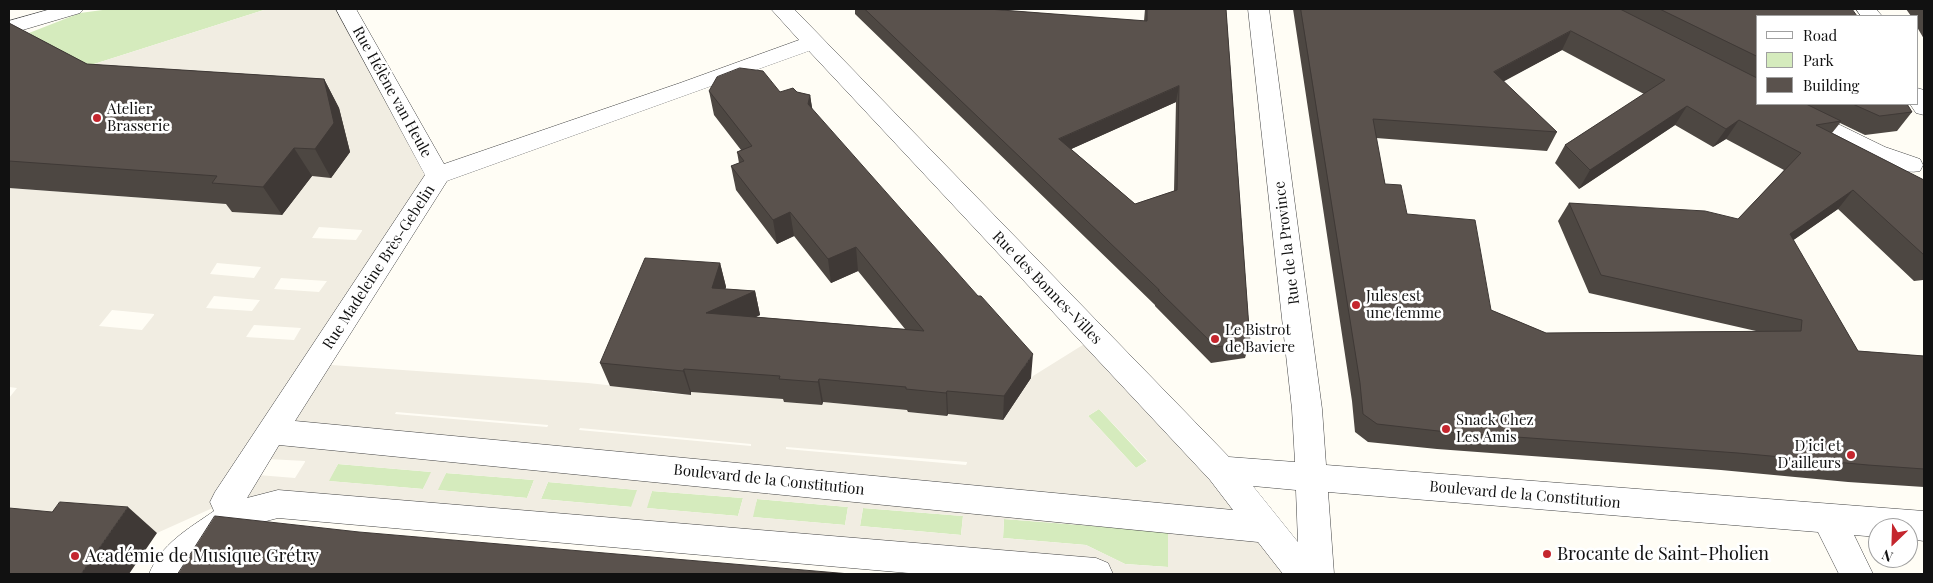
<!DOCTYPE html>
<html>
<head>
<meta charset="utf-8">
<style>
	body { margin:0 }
	#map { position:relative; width:1933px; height:583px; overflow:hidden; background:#fffdf5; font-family:"Playfair Display",serif }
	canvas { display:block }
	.frame { position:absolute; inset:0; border:10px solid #111; pointer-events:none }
	.legend { position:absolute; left:1756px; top:15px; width:162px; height:90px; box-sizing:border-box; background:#fff; border:1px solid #a0a0a0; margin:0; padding:6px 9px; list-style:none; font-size:15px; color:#111 }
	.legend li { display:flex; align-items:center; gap:10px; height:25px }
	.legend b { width:25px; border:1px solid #a0a0a0 }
	.north { position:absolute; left:1868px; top:518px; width:50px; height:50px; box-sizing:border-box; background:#fff; border:1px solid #a0a0a0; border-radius:50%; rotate:204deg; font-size:14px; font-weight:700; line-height:20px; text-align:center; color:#111 }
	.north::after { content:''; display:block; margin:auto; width:18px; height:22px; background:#c4262e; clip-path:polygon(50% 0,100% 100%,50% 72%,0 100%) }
</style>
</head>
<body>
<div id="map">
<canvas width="1933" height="583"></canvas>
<div class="frame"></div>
<ul class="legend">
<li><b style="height:6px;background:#fff"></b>Road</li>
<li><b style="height:14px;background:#d5ebbd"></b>Park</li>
<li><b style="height:14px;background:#5a524d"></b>Building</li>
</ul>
<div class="north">N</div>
</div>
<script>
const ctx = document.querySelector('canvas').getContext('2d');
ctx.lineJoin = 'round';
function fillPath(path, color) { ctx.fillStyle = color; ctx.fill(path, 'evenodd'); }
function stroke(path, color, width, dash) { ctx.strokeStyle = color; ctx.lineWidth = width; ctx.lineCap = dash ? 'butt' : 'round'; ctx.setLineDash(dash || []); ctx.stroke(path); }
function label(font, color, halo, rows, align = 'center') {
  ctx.font = font + ' "Playfair Display",serif'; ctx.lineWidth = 5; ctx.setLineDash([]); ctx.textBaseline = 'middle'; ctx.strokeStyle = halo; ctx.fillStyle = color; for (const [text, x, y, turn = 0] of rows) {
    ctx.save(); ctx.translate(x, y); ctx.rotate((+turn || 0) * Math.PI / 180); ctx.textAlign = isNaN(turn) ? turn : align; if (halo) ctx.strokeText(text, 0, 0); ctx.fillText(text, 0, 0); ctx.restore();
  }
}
const green = new Path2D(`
	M 110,9 L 267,9 L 69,72 L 29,33 L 80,13 Z
	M 1099,409 L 1147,461 L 1136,468 L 1088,416 Z
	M 338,464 L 432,472 L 423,489 L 328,481 Z
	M 446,473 L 534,480 L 527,498 L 437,490 Z
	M 548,482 L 638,490 L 632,507 L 541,499 Z
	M 652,491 L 743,498 L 738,516 L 646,508 Z
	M 757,499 L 848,507 L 845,525 L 752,517 Z
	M 863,508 L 963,516 L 961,535 L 860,526 Z
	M 1004,519 L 1169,532 L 1168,567 L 1125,564 L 1086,545 L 1003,538 Z`);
const plaza = new Path2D(`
	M 267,9 L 343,9 L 392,91 L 434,175 L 317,364 L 588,383 L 652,390 L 652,392 L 690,395 L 691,392 L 785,399 L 784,402 L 821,405 L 823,402 L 908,410 L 908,412 L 946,416 L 948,414 L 1003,420 L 1033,376 L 1094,338 L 1266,528 L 1303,574 L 1096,574 L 278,504 L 226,502 L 157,533 L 9,531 L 9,398 L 17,388 L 9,387 L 9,188 L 237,205 L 232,212 L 282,215 L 69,72 ZM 319,227 L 362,230 L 362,231 L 356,240 L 312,238 ZM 217,263 L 261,267 L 254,278 L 210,274 ZM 281,278 L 326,281 L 327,281 L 319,292 L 274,289 ZM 214,296 L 259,300 L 260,300 L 252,311 L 206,308 ZM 112,310 L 154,314 L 154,315 L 142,330 L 99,326 ZM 254,325 L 301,328 L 294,340 L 246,337 ZM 1099,409 L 1147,460 L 1147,461 L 1136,468 L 1088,416 ZM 396,412 L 548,425 L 548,426 L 547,427 L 395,414 ZM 580,428 L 751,444 L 751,446 L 579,430 ZM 786,447 L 967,462 L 967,463 L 966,465 L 786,449 ZM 268,459 L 305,461 L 305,462 L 295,478 L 258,475 ZM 338,464 L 431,472 L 423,489 L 329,481 ZM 446,473 L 534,480 L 527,498 L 438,490 ZM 548,482 L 637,490 L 631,507 L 541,499 ZM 652,491 L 742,498 L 743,498 L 738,516 L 647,508 ZM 757,499 L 848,507 L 845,525 L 753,517 ZM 863,508 L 963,516 L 961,535 L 860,526 ZM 1004,519 L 1168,532 L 1168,567 L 1125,564 L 1086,545 L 1003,538 Z`);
const minor = new Path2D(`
	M 51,9 L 84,9 L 80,13 L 9,34 L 9,21 Z
	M 336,9 L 356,9 L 444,164 L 680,83 L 799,40 L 771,9 L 794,9 L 1229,457 L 1295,462 L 1292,409 L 1248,9 L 1269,9 L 1322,409 L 1326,465 L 1924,511 L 1924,541 L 1908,539 L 1908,528 L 1878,528 L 1878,537 L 1854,535 L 1873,574 L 1839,574 L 1818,532 L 1328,492 L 1334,574 L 1283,574 L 1258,542 L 279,445 L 247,498 L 278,490 L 1096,558 L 1108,563 L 1113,574 L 920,574 L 278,518 L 243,527 L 193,564 L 186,574 L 149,574 C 161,544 188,529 214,511 L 210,502 L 215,492 L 425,175 ZM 809,51 L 1210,480 L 1233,510 L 295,421 L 447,181 ZM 1253,486 L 1296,490 L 1298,542 Z
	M 1856,9 L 1876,9 L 1882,16 L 1861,16 Z
	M 1917,88 L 1924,90 L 1924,115 L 1916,113 L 1910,104 L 1917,104 Z
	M 1767,104 L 1797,104 L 1885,147 L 1920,159 L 1923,165 L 1920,171 C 1891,179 1800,124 1771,109 Z`);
const wall = new Path2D(`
	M 855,9 L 988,9 L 1144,21 L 1145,9 L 1226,9 L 1250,342 L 1245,358 L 1211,363 L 1155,306 L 1155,305 L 855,14 ZM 1176,102 L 1174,191 L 1135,204 L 1071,149 Z
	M 1293,9 L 1852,9 L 1757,16 L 1757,104 L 1907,104 L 1912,112 L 1897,131 L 1865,135 L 1840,123 L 1832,133 L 1924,180 L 1924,280 L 1923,280 L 1914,281 L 1838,209 L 1793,240 L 1858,351 L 1924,356 L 1924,487 L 1848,482 L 1721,470 L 1437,449 L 1368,442 L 1355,432 L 1352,401 ZM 1562,50 L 1644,94 L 1565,145 L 1555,163 L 1579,189 L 1675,125 L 1713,147 L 1726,139 L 1784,170 L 1738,219 L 1569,203 L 1558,221 L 1589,293 L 1756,331 L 1546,333 L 1491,310 L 1407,214 L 1385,184 L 1376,138 L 1547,151 L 1557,132 L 1503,81 Z
	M 1906,9 L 1924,9 L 1924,39 L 1917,27 L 1917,16 L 1911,16 Z
	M 9,23 L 87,64 L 324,79 L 339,108 L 350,152 L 331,178 L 312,176 L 282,215 L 232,212 L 226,204 L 9,188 Z
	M 709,91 L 797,92 L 810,95 L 812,109 L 1031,378 L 1003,420 L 948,414 L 947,416 L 908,412 L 907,410 L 823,402 L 822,405 L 784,402 L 783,399 L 691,392 L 691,395 L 610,386 L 600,363 L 720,263 L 726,287 L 725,289 L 755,291 L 760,315 L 756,317 L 905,329 L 858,271 L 831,283 L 794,236 L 777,244 L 736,190 L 731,166 L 739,163 L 737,152 L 741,150 L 714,115 Z`);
const shadedWall = new Path2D(`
	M 1571,31 L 1562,50 L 1486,91 L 1494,72 Z
	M 324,79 L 339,108 L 350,152 L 331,178 L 315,149 Z
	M 1179,86 L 1176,102 L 1058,155 L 1059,139 Z
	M 810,95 L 814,119 L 808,104 Z
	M 1687,106 L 1675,125 L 1579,189 L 1590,170 Z
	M 1739,120 L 1726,139 L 1713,147 L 1726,129 Z
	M 294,148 L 312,176 L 282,215 L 263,187 Z
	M 1853,190 L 1838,209 L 1775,253 L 1790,234 Z
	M 790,212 L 794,236 L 777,244 L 773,220 Z
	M 856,247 L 858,271 L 831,283 L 828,259 Z
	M 720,263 L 726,287 L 720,307 L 755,291 L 760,315 L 712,337 L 706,313 L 712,288 Z
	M 1033,354 L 1031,378 L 1003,420 L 1004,396 Z
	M 684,369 L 691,392 L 691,395 L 683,371 Z
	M 819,379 L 823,402 L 822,405 L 818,382 Z
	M 947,391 L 948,414 L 947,416 L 946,393 Z
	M 128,507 L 157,533 L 129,574 L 81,574 Z`);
const building = new Path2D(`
	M 865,9 L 988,9 L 1147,21 L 1147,9 L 1226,9 L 1250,342 L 1216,347 L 1158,290 L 1159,290 ZM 1179,86 L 1177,190 L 1135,204 L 1059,139 Z
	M 1301,9 L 1620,9 L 1757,78 L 1757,104 L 1806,104 L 1841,121 L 1816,125 L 1924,180 L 1924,255 L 1853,190 L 1790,234 L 1858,351 L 1924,356 L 1924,469 L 1868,465 L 1738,453 L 1447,432 L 1377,424 L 1363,414 L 1360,383 ZM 1571,31 L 1665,80 L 1565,145 L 1590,170 L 1687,106 L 1726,129 L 1739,120 L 1801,153 L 1738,219 L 1705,211 L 1569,203 L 1601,275 L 1802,320 L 1801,331 L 1546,333 L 1491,310 L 1475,220 L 1407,214 L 1401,185 L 1385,184 L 1373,119 L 1557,132 L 1494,72 Z
	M 1660,9 L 1852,9 L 1857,16 L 1757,16 L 1757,56 Z
	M 9,23 L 87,64 L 324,79 L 334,123 L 315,149 L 294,148 L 263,187 L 212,183 L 217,176 L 9,161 Z
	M 740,68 L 763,71 L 780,92 L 793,88 L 797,92 L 810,95 L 808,104 L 978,296 L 981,296 L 1033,354 L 1004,396 L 947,391 L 946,393 L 906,389 L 906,387 L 819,379 L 818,382 L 779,379 L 780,376 L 684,369 L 683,371 L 600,363 L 645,258 L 720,263 L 712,288 L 755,291 L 706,313 L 924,331 L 856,247 L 828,259 L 790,212 L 773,220 L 731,166 L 744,161 L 737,152 L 752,146 L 709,91 L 717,77 Z
	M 1853,104 L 1907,104 L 1912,112 L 1880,116 Z
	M 60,502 L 128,507 L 81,574 L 9,574 L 9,508 L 52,512 Z
	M 215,516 L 359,532 L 850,574 L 178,574 Z`);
const markers = [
	[97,118,5,"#c4262e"],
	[1356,305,5,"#c4262e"],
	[1215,339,5,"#c4262e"],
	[1446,429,5,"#c4262e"],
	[1851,455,5,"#c4262e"],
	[1547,554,5,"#c4262e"],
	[75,556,5,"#c4262e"]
];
const streetNames = [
	["Rue Hélène van Heule",392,92,61],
	["Rue de la Province",1287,243,-97],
	["Rue Madeleine Brès-Gebelin",379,267,-57],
	["Rue des Bonnes-Villes",1047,288,46],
	["Boulevard de la Constitution",769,480,6],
	["Boulevard de la Constitution",1525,495,5]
];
const poiNames = [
	["Atelier",107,109],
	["Brasserie",107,126],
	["Jules est",1366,296],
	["une femme",1366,313],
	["Le Bistrot",1225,330],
	["de Baviere",1225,347],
	["Snack Chez",1456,420],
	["Les Amis",1456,437],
	["D'ici et",1841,446,"right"],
	["D'ailleurs",1841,463,"right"]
];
const nearPoinames = [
	["Brocante de Saint-Pholien",1557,554],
	["Académie de Musique Grétry",85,556]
];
fillPath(green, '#d5ebbd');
fillPath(plaza, '#f1ede2');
stroke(minor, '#444', 1);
fillPath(minor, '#fff');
fillPath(wall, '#4d4742');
fillPath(shadedWall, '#3f3936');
fillPath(building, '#5a524d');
stroke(building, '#3f3936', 1);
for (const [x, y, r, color] of markers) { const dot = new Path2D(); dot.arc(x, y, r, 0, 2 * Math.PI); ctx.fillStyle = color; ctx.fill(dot); stroke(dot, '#fff', 2); }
label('15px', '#111', '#fff', streetNames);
label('15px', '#111', '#fff', poiNames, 'left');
label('18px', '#111', '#fff', nearPoinames, 'left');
</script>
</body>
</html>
